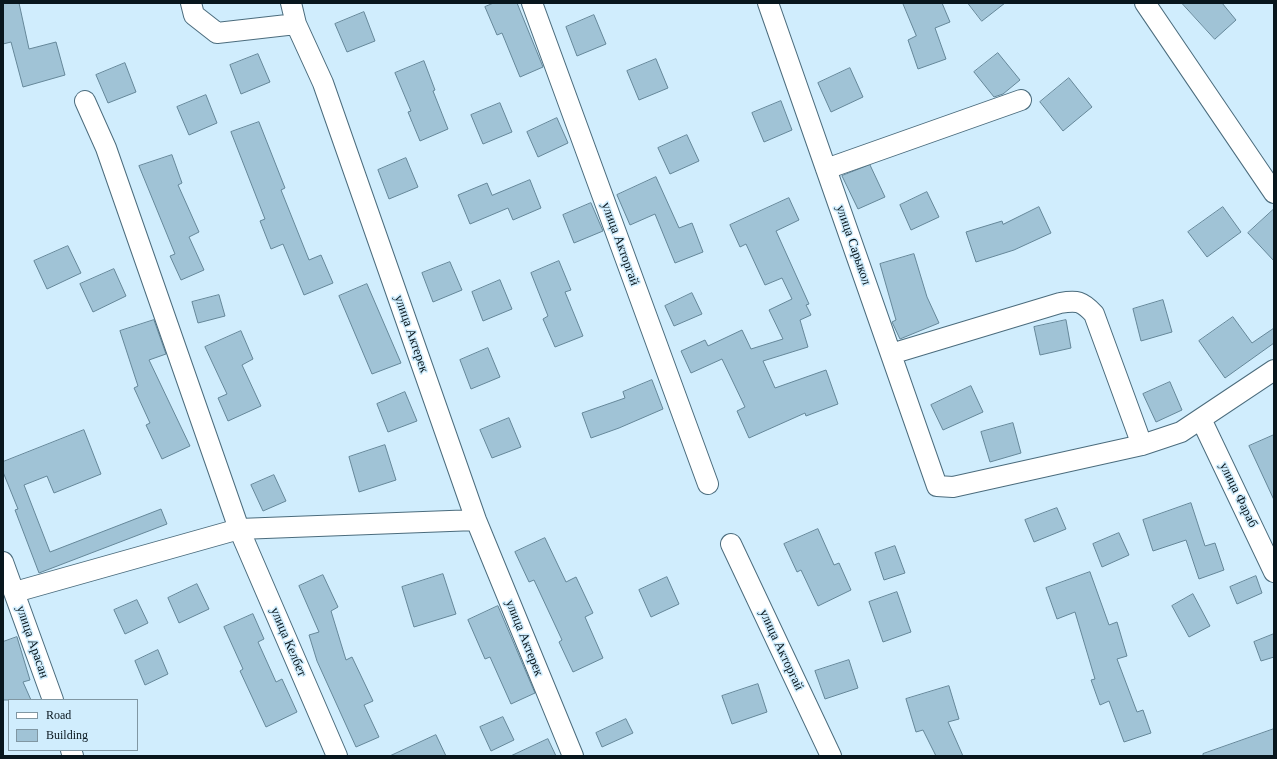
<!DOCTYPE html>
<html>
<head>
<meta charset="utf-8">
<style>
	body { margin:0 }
	#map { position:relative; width:1277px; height:759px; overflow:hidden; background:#d0edfd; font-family:"Times New Roman",serif }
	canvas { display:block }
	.frame { position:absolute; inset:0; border:4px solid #08161d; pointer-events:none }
	.legend { position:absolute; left:8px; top:699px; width:130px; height:52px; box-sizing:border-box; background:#d0edfd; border:1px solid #8097a3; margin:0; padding:5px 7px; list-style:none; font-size:12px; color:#08161d }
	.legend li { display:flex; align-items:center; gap:8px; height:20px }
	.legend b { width:20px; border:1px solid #8097a3 }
</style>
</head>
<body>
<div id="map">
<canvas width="1277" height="759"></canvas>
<div class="frame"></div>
<ul class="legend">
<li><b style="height:5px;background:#fff"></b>Road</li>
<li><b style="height:11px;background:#a0c3d6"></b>Building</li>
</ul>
</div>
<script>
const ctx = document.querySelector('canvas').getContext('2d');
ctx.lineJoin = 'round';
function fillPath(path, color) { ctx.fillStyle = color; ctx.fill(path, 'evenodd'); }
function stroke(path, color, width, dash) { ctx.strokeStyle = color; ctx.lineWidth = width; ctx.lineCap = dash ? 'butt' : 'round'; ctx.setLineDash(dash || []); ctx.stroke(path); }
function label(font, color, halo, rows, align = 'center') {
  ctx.font = font + ' "Times New Roman",serif'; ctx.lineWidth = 3; ctx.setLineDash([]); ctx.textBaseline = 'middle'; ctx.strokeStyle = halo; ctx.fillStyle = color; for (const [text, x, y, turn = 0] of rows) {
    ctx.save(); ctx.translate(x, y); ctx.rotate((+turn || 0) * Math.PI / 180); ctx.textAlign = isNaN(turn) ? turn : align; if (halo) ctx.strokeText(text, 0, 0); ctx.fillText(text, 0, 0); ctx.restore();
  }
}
const building = new Path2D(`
	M 3,3 L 19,3 L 29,49 L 56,42 L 65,75 L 23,87 L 11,42 L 3,44 Z
	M 494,3 L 517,3 L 543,67 L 520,77 L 502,33 L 497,35 L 485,7 Z
	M 903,3 L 942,3 L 950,22 L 935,28 L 946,59 L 918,69 L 908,40 L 916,36 Z
	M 968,3 L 1005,3 L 982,21 Z
	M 1182,3 L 1222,3 L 1236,20 L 1215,39 Z
	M 364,12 L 375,41 L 347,52 L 335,24 Z
	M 594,15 L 606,44 L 577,56 L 566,27 Z
	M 998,53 L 1020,80 L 1003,94 L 994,97 L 974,72 Z
	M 258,54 L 270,82 L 241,94 L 230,65 Z
	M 656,59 L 668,88 L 639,100 L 627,71 Z
	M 424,61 L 435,90 L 433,91 L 448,129 L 420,141 L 408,112 L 411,111 L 395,73 Z
	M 125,63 L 136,92 L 108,103 L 96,75 Z
	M 850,68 L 863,97 L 831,112 L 818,83 Z
	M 1069,78 L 1092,107 L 1063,131 L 1040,102 Z
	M 206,95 L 217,123 L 189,135 L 177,107 Z
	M 781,101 L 792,130 L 764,142 L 752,113 Z
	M 500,103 L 512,132 L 483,144 L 471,115 Z
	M 557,118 L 568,143 L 538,157 L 527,132 Z
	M 259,122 L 285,188 L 281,190 L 309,260 L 321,255 L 333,283 L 304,295 L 283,244 L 271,249 L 260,221 L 265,219 L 231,132 Z
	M 687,135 L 699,161 L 670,174 L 658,148 Z
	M 172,155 L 182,183 L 178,185 L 199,232 L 189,237 L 204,270 L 181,280 L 170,256 L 175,254 L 139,166 Z
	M 406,158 L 418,187 L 389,199 L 378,170 Z
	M 870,165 L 885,197 L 858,209 L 842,176 Z
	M 656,177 L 679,228 L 692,223 L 703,252 L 675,263 L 655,214 L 630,225 L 617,195 Z
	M 530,180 L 541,208 L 513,220 L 508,208 L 470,224 L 458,195 L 487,183 L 492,195 Z
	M 927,192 L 939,217 L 911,230 L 900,205 Z
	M 789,198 L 799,220 L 776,231 L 809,304 L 806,305 L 811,315 L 800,320 L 808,347 L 763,361 L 775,388 L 826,370 L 838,404 L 806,416 L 805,413 L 749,438 L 737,411 L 745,407 L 722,359 L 691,373 L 681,351 L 705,340 L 708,346 L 742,330 L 751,349 L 783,339 L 769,310 L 792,299 L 782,278 L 765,285 L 746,244 L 740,247 L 730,225 Z
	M 591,203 L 603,231 L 574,243 L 563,215 Z
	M 1039,207 L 1051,233 L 1014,250 L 976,262 L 966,232 L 1002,221 L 1003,224 Z
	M 1223,207 L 1241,232 L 1207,257 L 1188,232 Z
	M 1274,209 L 1274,261 L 1248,233 Z
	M 68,246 L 81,273 L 47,289 L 34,261 Z
	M 914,254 L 927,297 L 939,323 L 900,339 L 892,322 L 896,320 L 880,264 Z
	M 559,261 L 571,290 L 565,292 L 583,336 L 555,347 L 543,319 L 548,316 L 531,273 Z
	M 450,262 L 462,290 L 433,302 L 422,273 Z
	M 114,269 L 126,296 L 93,312 L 80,284 Z
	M 500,280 L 512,309 L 483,321 L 472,292 Z
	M 367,284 L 401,363 L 372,374 L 339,296 Z
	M 692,293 L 702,314 L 674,326 L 665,306 Z
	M 219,295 L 225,316 L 198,323 L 192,302 Z
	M 1163,300 L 1172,332 L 1141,341 L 1133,309 Z
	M 1233,317 L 1252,343 L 1274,328 L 1274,343 L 1225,378 L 1199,341 Z
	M 154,320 L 166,354 L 149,360 L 190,446 L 162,459 L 146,425 L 150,423 L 134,388 L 138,386 L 120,331 Z
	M 1066,320 L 1071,348 L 1040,355 L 1034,327 Z
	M 241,331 L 253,359 L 242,365 L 261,406 L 228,421 L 218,398 L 227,394 L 205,347 Z
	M 488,348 L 500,377 L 471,389 L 460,360 Z
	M 652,380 L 663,409 L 619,428 L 591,438 L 582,413 L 625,398 L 623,392 Z
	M 1170,382 L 1182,410 L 1156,422 L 1143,394 Z
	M 971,386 L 983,412 L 943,430 L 931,405 Z
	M 405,392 L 417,421 L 388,432 L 377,404 Z
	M 509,418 L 521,447 L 492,458 L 480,430 Z
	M 1013,423 L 1021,453 L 990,462 L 981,432 Z
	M 84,430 L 101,474 L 54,493 L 47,476 L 24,485 L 50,552 L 161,509 L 167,524 L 39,573 L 15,510 L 18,509 L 3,472 L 3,462 Z
	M 1274,435 L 1274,500 L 1249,446 Z
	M 385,445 L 396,480 L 359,492 L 349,457 Z
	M 274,475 L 286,501 L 263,511 L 251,485 Z
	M 1191,503 L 1205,546 L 1215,543 L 1224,570 L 1199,579 L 1186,540 L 1153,551 L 1143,520 Z
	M 1057,508 L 1066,529 L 1034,542 L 1025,520 Z
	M 818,529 L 834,565 L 839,563 L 851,590 L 818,606 L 801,570 L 797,572 L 784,544 Z
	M 1119,533 L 1129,555 L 1102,567 L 1093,544 Z
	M 545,538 L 566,582 L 576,577 L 593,613 L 585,617 L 603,658 L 573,672 L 559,642 L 562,640 L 534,580 L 529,582 L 515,552 Z
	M 895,546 L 905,573 L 884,580 L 875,553 Z
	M 1090,572 L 1109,625 L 1117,622 L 1127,656 L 1117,659 L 1137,712 L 1143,710 L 1151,733 L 1124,742 L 1109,701 L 1100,705 L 1091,680 L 1095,679 L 1075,612 L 1057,619 L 1046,588 Z
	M 443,574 L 456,614 L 414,627 L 402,587 Z
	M 323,575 L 338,607 L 331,611 L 346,660 L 352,657 L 373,701 L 364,705 L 379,737 L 356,747 L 317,661 L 309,635 L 319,632 L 299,586 Z
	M 1256,576 L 1262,593 L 1237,604 L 1230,587 Z
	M 667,577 L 679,604 L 651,617 L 639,590 Z
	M 197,584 L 209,609 L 179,623 L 168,598 Z
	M 897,592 L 911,632 L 883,642 L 869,602 Z
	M 1193,594 L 1210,626 L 1189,637 L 1172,606 Z
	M 137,600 L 148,623 L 125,634 L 114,610 Z
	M 498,606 L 535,693 L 511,704 L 490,657 L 485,659 L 468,620 Z
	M 253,614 L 264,639 L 258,642 L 276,682 L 282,679 L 297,712 L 266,727 L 240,671 L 243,669 L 224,627 Z
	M 1274,634 L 1274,657 L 1261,661 L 1254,642 Z
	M 17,637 L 30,680 L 23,682 L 31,700 L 3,700 L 3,642 Z
	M 158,650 L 168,674 L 145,685 L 135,661 Z
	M 849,660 L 858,688 L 825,699 L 815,671 Z
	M 758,684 L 767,712 L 732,724 L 722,696 Z
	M 949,686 L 959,719 L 948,722 L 963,756 L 936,756 L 923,730 L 916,732 L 906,699 Z
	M 503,717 L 514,740 L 491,751 L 480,727 Z
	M 626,719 L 633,733 L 602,747 L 596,733 Z
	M 1274,729 L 1274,756 L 1203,756 L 1203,754 Z
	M 436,735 L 446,756 L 390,756 Z
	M 548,739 L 556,756 L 511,756 Z`);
const minor = new Path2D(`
	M 191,3 L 194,15 L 217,33 L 296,24 L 323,83 L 476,520 L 573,756
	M 291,3 L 296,24
	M 532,3 L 708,484
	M 768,3 L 937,486 L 953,487 L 1142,445 L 1181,432 L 1274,370
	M 1145,3 L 1274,193
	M 85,101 L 106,148 L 239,529 L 337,756
	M 826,169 L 1021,100
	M 891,354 L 1060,303 C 1077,300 1082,301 1094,314 L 1142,445
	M 1201,419 L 1274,572
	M 731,544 L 831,756
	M 3,562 L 53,700
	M 15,592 L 239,529 L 476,520
	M 71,750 L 73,756`);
const streetNames = [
	["улица Акторгай",620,244,70],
	["улица Сарыкол",853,245,71],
	["улица Актерек",411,334,71],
	["улица Фараб",1238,495,64],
	["улица Актерек",524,638,68],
	["улица Арасан",32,642,71],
	["улица Келбет",288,642,67],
	["улица Акторгай",781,650,65]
];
fillPath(building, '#a0c3d6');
stroke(building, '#658799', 1);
stroke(minor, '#4b6c7d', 22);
stroke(minor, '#fff', 20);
label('13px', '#08161d', '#d0edfd', streetNames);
</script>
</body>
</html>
